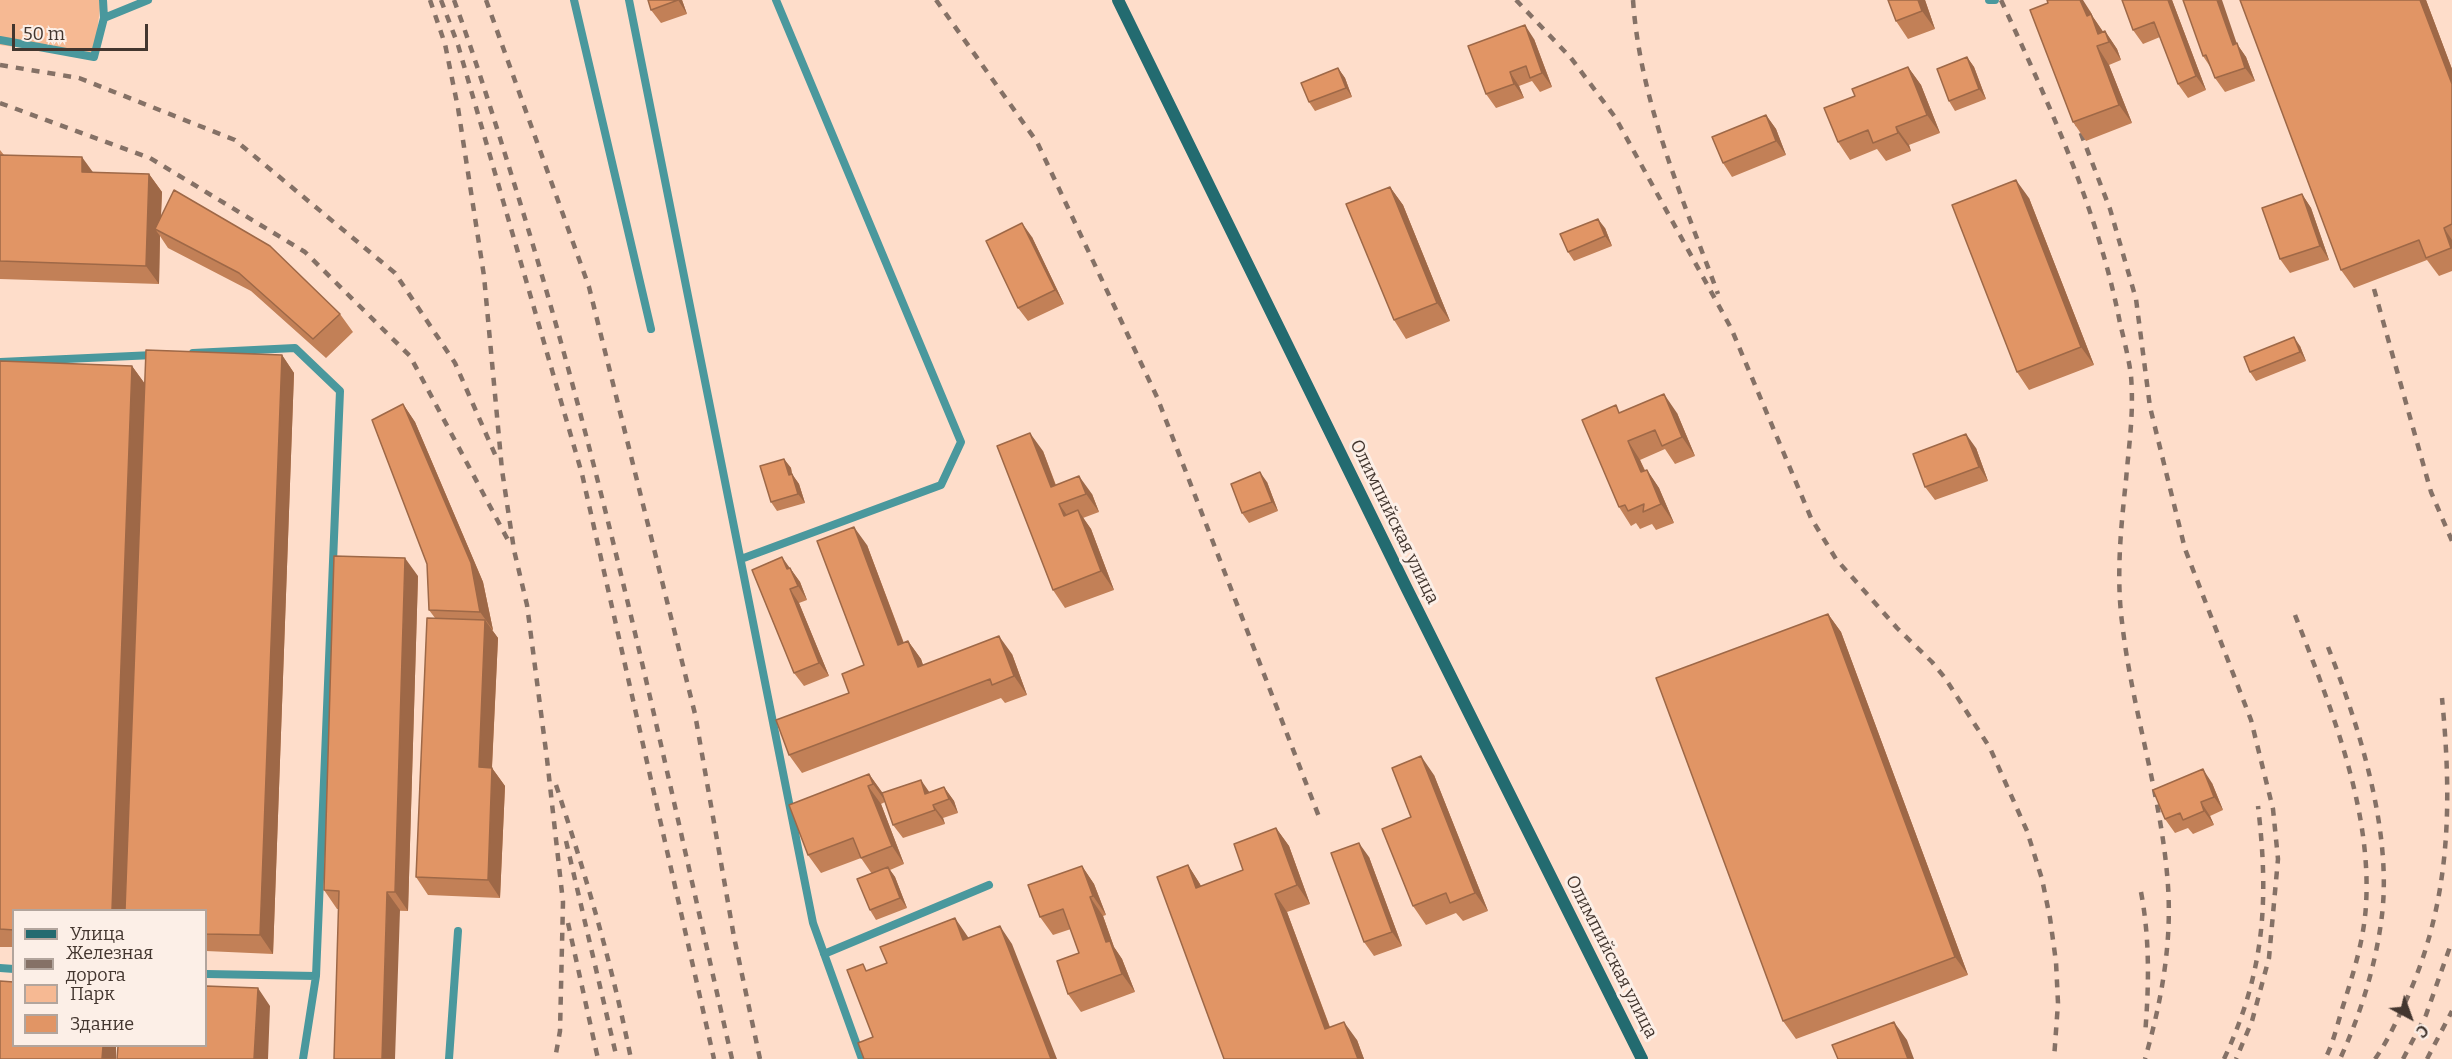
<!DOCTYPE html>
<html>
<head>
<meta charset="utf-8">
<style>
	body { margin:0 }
	#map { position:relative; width:2452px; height:1059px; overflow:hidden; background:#feddca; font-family:Bitter,serif }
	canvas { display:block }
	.legend { position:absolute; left:12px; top:909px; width:195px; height:138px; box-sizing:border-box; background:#fcefe7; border:2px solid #b2a59d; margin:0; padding:8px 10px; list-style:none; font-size:18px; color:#43362f }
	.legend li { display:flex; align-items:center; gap:12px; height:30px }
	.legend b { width:30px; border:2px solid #b2a59d }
	.north { position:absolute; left:2380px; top:987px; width:60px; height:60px; -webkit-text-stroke:4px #fcefe7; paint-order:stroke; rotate:139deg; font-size:16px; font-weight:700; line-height:24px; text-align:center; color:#43362f }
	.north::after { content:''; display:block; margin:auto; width:21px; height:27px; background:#43362f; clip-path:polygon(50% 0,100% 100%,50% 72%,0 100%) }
	.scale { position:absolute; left:12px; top:24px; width:136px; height:27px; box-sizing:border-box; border:3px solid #43362f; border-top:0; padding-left:8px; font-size:18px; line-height:21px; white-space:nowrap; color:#43362f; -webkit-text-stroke:4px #fcefe7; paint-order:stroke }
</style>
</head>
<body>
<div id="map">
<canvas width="2452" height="1059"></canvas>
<ul class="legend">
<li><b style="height:8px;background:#236b70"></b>Улица</li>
<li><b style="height:8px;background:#857166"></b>Железная дорога</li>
<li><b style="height:16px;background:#f6b993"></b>Парк</li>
<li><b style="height:16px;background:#e19565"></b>Здание</li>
</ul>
<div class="north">С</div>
<div class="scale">50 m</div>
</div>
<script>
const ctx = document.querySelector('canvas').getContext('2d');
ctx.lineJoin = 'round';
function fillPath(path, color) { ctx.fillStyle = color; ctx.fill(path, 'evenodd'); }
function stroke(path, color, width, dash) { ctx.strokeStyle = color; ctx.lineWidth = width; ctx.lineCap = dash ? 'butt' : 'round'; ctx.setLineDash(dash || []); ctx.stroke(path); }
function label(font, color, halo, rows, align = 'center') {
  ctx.font = font + ' Bitter,serif'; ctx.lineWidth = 6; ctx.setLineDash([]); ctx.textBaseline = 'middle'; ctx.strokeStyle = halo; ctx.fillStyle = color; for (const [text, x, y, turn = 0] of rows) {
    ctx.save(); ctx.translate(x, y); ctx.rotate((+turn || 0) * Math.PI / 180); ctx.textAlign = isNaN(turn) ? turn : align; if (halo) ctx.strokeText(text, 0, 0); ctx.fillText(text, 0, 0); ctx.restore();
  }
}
const green = new Path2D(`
	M 0,0 L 101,0 L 94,57 L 0,45 Z`);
const lane = new Path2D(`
	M 103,0 L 104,18
	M 574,0 L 651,329
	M 629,0 L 813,923 L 862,1059
	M 1989,0 L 1995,0
	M 0,40 L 94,57 L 104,18 L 148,0
	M 193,353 L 295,348 L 340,391 L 316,976 L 303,1059
	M 0,362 L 154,355
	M 741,559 L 941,485 L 961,442 L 776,0
	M 824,954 L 989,885
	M 0,968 L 14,969
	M 206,974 L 316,976
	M 449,1059 L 458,931`);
const secondary = new Path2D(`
	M 1118,0 L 1407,589 L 1642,1059`);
const rail = new Path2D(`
	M 430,0 L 445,44 L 458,108 L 484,276 L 502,470 L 514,550 L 527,605 L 547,759 L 563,902 L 560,1031 L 555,1059
	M 441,0 L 458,45 L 582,474 L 714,1059
	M 454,0 C 476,60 495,122 514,183 C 604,470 665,766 732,1059
	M 486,0 L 589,287 L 695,714 L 734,937 L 760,1059
	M 936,0 L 1037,142 L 1157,397 L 1321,822
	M 1516,0 L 1571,58 L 1615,117 L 1731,328 L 1811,518 L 1836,559 L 1897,628 L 1932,662 L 1945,678 L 1990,748 L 2027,831 L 2042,879 L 2050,918 L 2056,962 L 2058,1003 L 2054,1059
	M 1633,0 C 1640,102 1683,199 1718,294
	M 2001,0 C 2049,104 2098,210 2120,323 C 2124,340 2129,359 2131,376 C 2134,413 2129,444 2126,480 C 2121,527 2116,575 2122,622 C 2132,711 2162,796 2168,886 C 2172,945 2161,1003 2145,1059
	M 0,65 L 79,78 L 235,140 L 395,273 L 455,363 L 497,459
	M 0,103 L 150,158 L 305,252 L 410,356 L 509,542
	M 2075,118 L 2110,209 L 2136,299 L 2150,407 L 2185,549 L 2251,720 L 2273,809 L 2278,859 L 2269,958 L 2252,1021 L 2236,1059
	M 2374,289 L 2431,492 L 2452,541
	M 2295,615 C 2330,705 2372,808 2366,905 C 2364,939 2354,971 2344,1003 C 2338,1021 2334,1042 2325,1059
	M 2328,647 C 2359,726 2392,830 2382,915 C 2376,965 2361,1013 2340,1059
	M 556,785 C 586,876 612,964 631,1059
	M 566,841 L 617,1059
	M 2141,892 C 2150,940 2149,986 2145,1035
	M 568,923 L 598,1059
	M 2224,1059 C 2265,971 2269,900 2258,806
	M 2375,1059 C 2389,1039 2399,1016 2409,994 C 2451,897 2452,802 2442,698
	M 2403,1059 L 2426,1015 L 2452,941
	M 2427,1059 L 2452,1011`);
const wall = new Path2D(`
	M 648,0 L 682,0 L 687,14 L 661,23 L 651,10 Z
	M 1888,0 L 1925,0 L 1935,29 L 1908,39 L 1896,21 Z
	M 2122,0 L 2172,0 L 2206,90 L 2188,98 L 2178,84 L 2160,37 L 2143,44 L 2133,30 Z
	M 2240,0 L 2426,0 L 2452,69 L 2452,271 L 2439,276 L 2427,260 L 2354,288 L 2341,270 Z
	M 2090,11 L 2093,17 L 2103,32 L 2105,31 L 2117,49 L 2121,60 L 2109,65 L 2132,123 L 2086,141 L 2073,122 Z
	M 1534,39 L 1552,87 L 1540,92 L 1532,81 L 1519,86 L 1524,98 L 1496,108 L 1486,94 Z
	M 2237,44 L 2246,57 L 2255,81 L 2225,92 L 2215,78 L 2211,68 L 2203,56 Z
	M 1967,57 L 1974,67 L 1986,99 L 1955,111 L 1949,101 Z
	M 1908,67 L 1921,85 L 1940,133 L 1909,145 L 1911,151 L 1886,161 L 1877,149 L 1850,160 L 1838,142 L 1855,96 Z
	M 1338,68 L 1345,78 L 1352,97 L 1315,111 L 1309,102 Z
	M 1766,115 L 1776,129 L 1786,155 L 1732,177 L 1723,163 Z
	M 0,150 L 4,155 L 93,173 L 149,174 L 162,192 L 161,218 L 340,314 L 353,332 L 326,358 L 251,291 L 168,248 L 160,236 L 159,284 L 0,279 Z
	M 1390,187 L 1403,205 L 1450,321 L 1406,339 L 1394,320 Z
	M 2302,194 L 2311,208 L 2329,260 L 2290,273 L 2280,259 Z
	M 2029,198 L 2094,365 L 2029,390 L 2017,372 Z
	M 1605,228 L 1612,246 L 1574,261 L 1568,252 Z
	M 1032,237 L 1064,304 L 1028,321 L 1018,308 Z
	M 2300,346 L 2306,361 L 2256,381 L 2250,372 Z
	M 282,355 L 294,373 L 273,954 L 206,951 L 206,910 L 14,910 L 14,947 L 0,947 L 0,361 L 132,366 L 145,384 Z
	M 403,404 L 415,422 L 483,582 L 493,630 L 492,630 L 498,638 L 492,768 L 505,786 L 500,898 L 428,895 L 416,877 L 435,618 L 429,610 L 427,564 Z
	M 1621,412 L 1677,413 L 1695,456 L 1675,464 L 1665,449 L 1640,460 L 1645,470 L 1647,470 L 1659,488 L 1674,523 L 1656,530 L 1652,524 L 1640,529 L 1636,523 L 1631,526 L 1619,507 Z
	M 1976,448 L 1988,481 L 1935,500 L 1925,487 Z
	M 1043,451 L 1056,485 L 1092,494 L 1099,512 L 1083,518 L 1091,529 L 1114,590 L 1065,608 L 1053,590 Z
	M 784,459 L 791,468 L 792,474 L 799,484 L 805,503 L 777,511 L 771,502 Z
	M 1267,482 L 1278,511 L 1249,523 L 1242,513 Z
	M 867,545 L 904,643 L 908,641 L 921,659 L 923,665 L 1012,654 L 1027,695 L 1005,703 L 1001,698 L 802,773 L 789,755 L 849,693 L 864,665 Z
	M 790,568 L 800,582 L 807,600 L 799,603 L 829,676 L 804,686 L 794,673 L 752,570 Z
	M 418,576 L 408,911 L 337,909 L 324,890 Z
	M 1828,614 L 1841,632 L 1968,975 L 1796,1039 L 1783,1021 Z
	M 869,774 L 882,793 L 929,792 L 944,787 L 954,801 L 958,813 L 943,818 L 945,824 L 903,838 L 893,825 L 885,802 L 881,804 L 904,864 L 890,870 L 895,877 L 907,908 L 876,920 L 870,910 L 872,874 L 861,858 L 821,873 L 808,855 Z
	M 1434,775 L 1488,911 L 1463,921 L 1456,913 L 1426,925 L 1413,906 L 1411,817 Z
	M 2212,783 L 2223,810 L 2210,816 L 2214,825 L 2193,834 L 2188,828 L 2175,833 L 2165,819 Z
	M 1276,828 L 1289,846 L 1310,904 L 1287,912 L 1330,1027 L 1357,1040 L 1364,1059 L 1224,1059 L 1188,865 L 1201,886 L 1243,870 Z
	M 1369,857 L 1402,946 L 1374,956 L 1364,942 Z
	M 1082,866 L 1094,884 L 1106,915 L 1103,916 L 1114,947 L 1122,959 L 1135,992 L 1081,1012 L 1068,994 L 1079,953 L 1071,929 L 1053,935 L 1040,917 Z`);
const shadedWall = new Path2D(`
	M 678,0 L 682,0 L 687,14 Z
	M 1918,0 L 1925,0 L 1935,29 L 1922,11 Z
	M 2080,0 L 2083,0 L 2090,11 L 2093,17 L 2104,33 L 2105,43 L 2087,16 Z
	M 2168,0 L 2172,0 L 2206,90 L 2196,76 Z
	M 2217,0 L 2222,0 L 2237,44 L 2246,57 L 2255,81 L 2245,68 L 2233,45 Z
	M 2420,0 L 2426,0 L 2452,69 L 2452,84 Z
	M 1525,25 L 1534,39 L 1552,87 L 1542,73 Z
	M 2105,31 L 2117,49 L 2121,60 L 2109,42 Z
	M 2097,46 L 2109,65 L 2132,123 L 2119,105 Z
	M 1967,57 L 1974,67 L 1986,99 L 1979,89 Z
	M 1908,67 L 1921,85 L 1940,133 L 1927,115 Z
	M 1338,68 L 1345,78 L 1352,97 L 1346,88 Z
	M 1510,72 L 1519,86 L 1524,98 L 1514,84 Z
	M 1766,115 L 1776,129 L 1786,155 L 1776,141 Z
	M 1896,127 L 1909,145 L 1911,151 L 1898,133 Z
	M 82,157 L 95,175 L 82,172 Z
	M 149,174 L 162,192 L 160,232 L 155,229 L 160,236 L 159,284 L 146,266 Z
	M 2016,180 L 2029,198 L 2094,365 L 2081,347 Z
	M 1390,187 L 1403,205 L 1450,321 L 1437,303 Z
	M 2302,194 L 2311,208 L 2329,260 L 2320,246 Z
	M 1598,219 L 1605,228 L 1612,246 L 1605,236 Z
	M 1022,223 L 1032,237 L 1064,304 L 1055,290 Z
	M 2444,228 L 2452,240 L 2452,249 L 2451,248 Z
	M 2294,337 L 2300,346 L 2306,361 L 2300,352 Z
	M 282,355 L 294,373 L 273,954 L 260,935 Z
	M 132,366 L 145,384 L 126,910 L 112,910 Z
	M 1664,394 L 1677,413 L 1695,456 L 1682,437 Z
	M 403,404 L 415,422 L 483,582 L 493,630 L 480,612 Z
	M 1030,433 L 1043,451 L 1062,503 L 1051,487 Z
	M 1966,434 L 1976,448 L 1988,481 L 1979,467 Z
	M 1628,441 L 1640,460 L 1653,490 L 1641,472 Z
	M 784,459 L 791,468 L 792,474 L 799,484 L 805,503 L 798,494 L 789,475 Z
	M 1647,470 L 1659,488 L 1674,523 L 1661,504 Z
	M 1260,472 L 1267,482 L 1278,511 L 1272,502 Z
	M 1079,476 L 1092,494 L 1099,512 L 1086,494 Z
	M 1059,504 L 1072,522 L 1064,516 Z
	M 1078,510 L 1091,529 L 1114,590 L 1101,571 Z
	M 854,527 L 867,545 L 911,663 L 898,645 Z
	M 782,557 L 792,571 L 787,569 Z
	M 405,558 L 418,576 L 408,911 L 395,892 Z
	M 790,568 L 800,582 L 807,600 L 798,586 Z
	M 790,589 L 799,603 L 829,676 L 819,663 Z
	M 1828,614 L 1841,632 L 1968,975 L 1955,957 Z
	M 485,620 L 498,638 L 491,786 L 479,767 Z
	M 999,636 L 1012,654 L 1027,695 L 1014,676 Z
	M 908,641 L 921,659 L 930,685 L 918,667 Z
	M 1421,756 L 1434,775 L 1488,911 L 1475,893 Z
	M 492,768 L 505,786 L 500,898 L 488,880 Z
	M 2203,769 L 2212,783 L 2223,810 L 2214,797 Z
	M 869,774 L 882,792 L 886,802 L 873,784 Z
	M 921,780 L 930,793 L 925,794 Z
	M 868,786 L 881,804 L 904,864 L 892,846 Z
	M 944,787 L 954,801 L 958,813 L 949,799 Z
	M 2201,802 L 2210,816 L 2214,825 L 2204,811 Z
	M 933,805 L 943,818 L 945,824 L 935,810 Z
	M 1276,828 L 1289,846 L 1310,904 L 1297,885 Z
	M 1359,843 L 1369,857 L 1402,946 L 1392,932 Z
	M 1188,865 L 1200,884 L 1209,906 L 1196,888 Z
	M 1082,866 L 1094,884 L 1106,915 L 1093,896 Z
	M 888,867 L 895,877 L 907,908 L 900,898 Z
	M 387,892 L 400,910 L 395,1059 L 382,1059 Z
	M 1275,894 L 1287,912 L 1337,1047 L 1325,1029 Z
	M 1090,897 L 1103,916 L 1114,947 L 1122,959 L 1135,992 L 1122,974 L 1106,942 Z
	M 955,918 L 968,937 L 976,958 L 963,940 Z
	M 1000,926 L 1012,944 L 1057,1059 L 1051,1059 Z
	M 258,988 L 270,1006 L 268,1059 L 254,1059 Z
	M 1344,1022 L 1357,1040 L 1364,1059 L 1358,1059 Z
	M 1894,1022 L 1907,1040 L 1914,1059 L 1908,1059 Z
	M 103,1046 L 116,1046 L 116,1059 L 102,1059 Z`);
const building = new Path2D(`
	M 648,0 L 678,0 L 651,10 Z
	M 1888,0 L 1918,0 L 1922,11 L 1896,21 Z
	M 2047,0 L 2080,0 L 2087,16 L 2091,14 L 2098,34 L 2105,31 L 2109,42 L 2097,46 L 2119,105 L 2073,122 L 2030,10 L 2048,3 Z
	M 2122,0 L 2168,0 L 2196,76 L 2178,84 L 2154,22 L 2133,30 Z
	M 2183,0 L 2217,0 L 2233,45 L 2237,43 L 2245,68 L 2215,78 L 2206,55 L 2203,56 Z
	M 2240,0 L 2420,0 L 2452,84 L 2452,224 L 2444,228 L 2451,248 L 2426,258 L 2419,240 L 2341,270 Z
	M 1525,25 L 1542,73 L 1530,78 L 1526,66 L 1510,72 L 1514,84 L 1486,94 L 1468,46 Z
	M 1967,57 L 1979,89 L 1949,101 L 1937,69 Z
	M 1908,67 L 1927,115 L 1896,127 L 1898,133 L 1873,143 L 1868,130 L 1838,142 L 1824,108 L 1855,96 L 1852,89 Z
	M 1338,68 L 1346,88 L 1309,102 L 1301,83 Z
	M 1766,115 L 1776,141 L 1723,163 L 1712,137 Z
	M 0,155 L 82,157 L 82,172 L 149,174 L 146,266 L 0,261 Z
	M 2016,180 L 2081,347 L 2017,372 L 1952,205 Z
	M 1390,187 L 1437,303 L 1394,320 L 1346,204 Z
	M 174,190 L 270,246 L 340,314 L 313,339 L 239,273 L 155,229 Z
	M 2302,194 L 2320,246 L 2280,259 L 2262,208 Z
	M 1598,219 L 1605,236 L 1568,252 L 1560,234 Z
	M 1022,223 L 1055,290 L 1018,308 L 986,241 Z
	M 2294,337 L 2300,352 L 2250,372 L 2244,357 Z
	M 146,350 L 282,355 L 260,935 L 206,934 L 206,910 L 125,910 Z
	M 0,361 L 132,366 L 112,910 L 14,910 L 14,930 L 0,929 Z
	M 1664,394 L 1682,437 L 1662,446 L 1655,430 L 1628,441 L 1641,472 L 1647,470 L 1661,504 L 1643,512 L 1644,504 L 1628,511 L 1625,505 L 1619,507 L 1582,420 L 1616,405 L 1619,413 Z
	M 403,404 L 471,563 L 480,612 L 429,610 L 427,564 L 372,420 Z
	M 1030,433 L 1051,487 L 1079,476 L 1086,494 L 1059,504 L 1064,516 L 1078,510 L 1101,571 L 1053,590 L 997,446 Z
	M 1966,434 L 1979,467 L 1925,487 L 1913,454 Z
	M 784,459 L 789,475 L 792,474 L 798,494 L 771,502 L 760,466 Z
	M 1260,472 L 1272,502 L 1242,513 L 1231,484 Z
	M 854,527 L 898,645 L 908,641 L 918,667 L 999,636 L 1014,676 L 992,685 L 990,679 L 789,755 L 776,720 L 849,693 L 842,674 L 864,665 L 817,541 Z
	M 334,556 L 405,558 L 395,892 L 387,892 L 382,1059 L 334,1059 L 339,891 L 324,890 Z
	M 782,557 L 787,569 L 790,568 L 798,586 L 790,589 L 819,663 L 794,673 L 752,570 Z
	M 1828,614 L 1955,957 L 1783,1021 L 1656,678 Z
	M 427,618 L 485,620 L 479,767 L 492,768 L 488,880 L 416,877 Z
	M 1421,756 L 1475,893 L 1450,903 L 1446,893 L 1413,906 L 1382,829 L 1411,817 L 1392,768 Z
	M 2203,769 L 2214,797 L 2201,802 L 2204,811 L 2183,820 L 2180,813 L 2165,819 L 2153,790 Z
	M 869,774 L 873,784 L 868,786 L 892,846 L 861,858 L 853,838 L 808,855 L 789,805 Z
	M 921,780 L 925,794 L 944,787 L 949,799 L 933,805 L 935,810 L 893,825 L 882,793 Z
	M 1276,828 L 1297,885 L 1275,894 L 1325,1029 L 1344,1022 L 1358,1059 L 1224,1059 L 1157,877 L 1188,865 L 1196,888 L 1243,870 L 1234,844 Z
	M 1359,843 L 1392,932 L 1364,942 L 1331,853 Z
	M 1082,866 L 1093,896 L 1090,897 L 1106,942 L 1110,941 L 1122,974 L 1068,994 L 1057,961 L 1079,953 L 1063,909 L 1040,917 L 1028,885 Z
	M 888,867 L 900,898 L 870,910 L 857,879 Z
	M 955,918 L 963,940 L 1000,926 L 1051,1059 L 864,1059 L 858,1043 L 873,1037 L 847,970 L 863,964 L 866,971 L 887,963 L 880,947 Z
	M 0,981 L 14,982 L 14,1046 L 103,1046 L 102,1059 L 0,1059 Z
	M 206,986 L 258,988 L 254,1059 L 117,1059 L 118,1046 L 206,1046 Z
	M 1894,1022 L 1908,1059 L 1838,1059 L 1832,1045 Z`);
const streetNames = [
	["Олимпийская улица",1394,522,64],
	["Олимпийская улица",1611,957,63]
];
fillPath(green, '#f6b993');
stroke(lane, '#4a989d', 8);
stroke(secondary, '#236b70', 12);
stroke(rail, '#857166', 4.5, [8, 8]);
fillPath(wall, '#c28057');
fillPath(shadedWall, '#9e6847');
fillPath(building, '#e19565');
stroke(building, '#9e6847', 1.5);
label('18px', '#43362f', '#fcefe7', streetNames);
</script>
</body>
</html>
